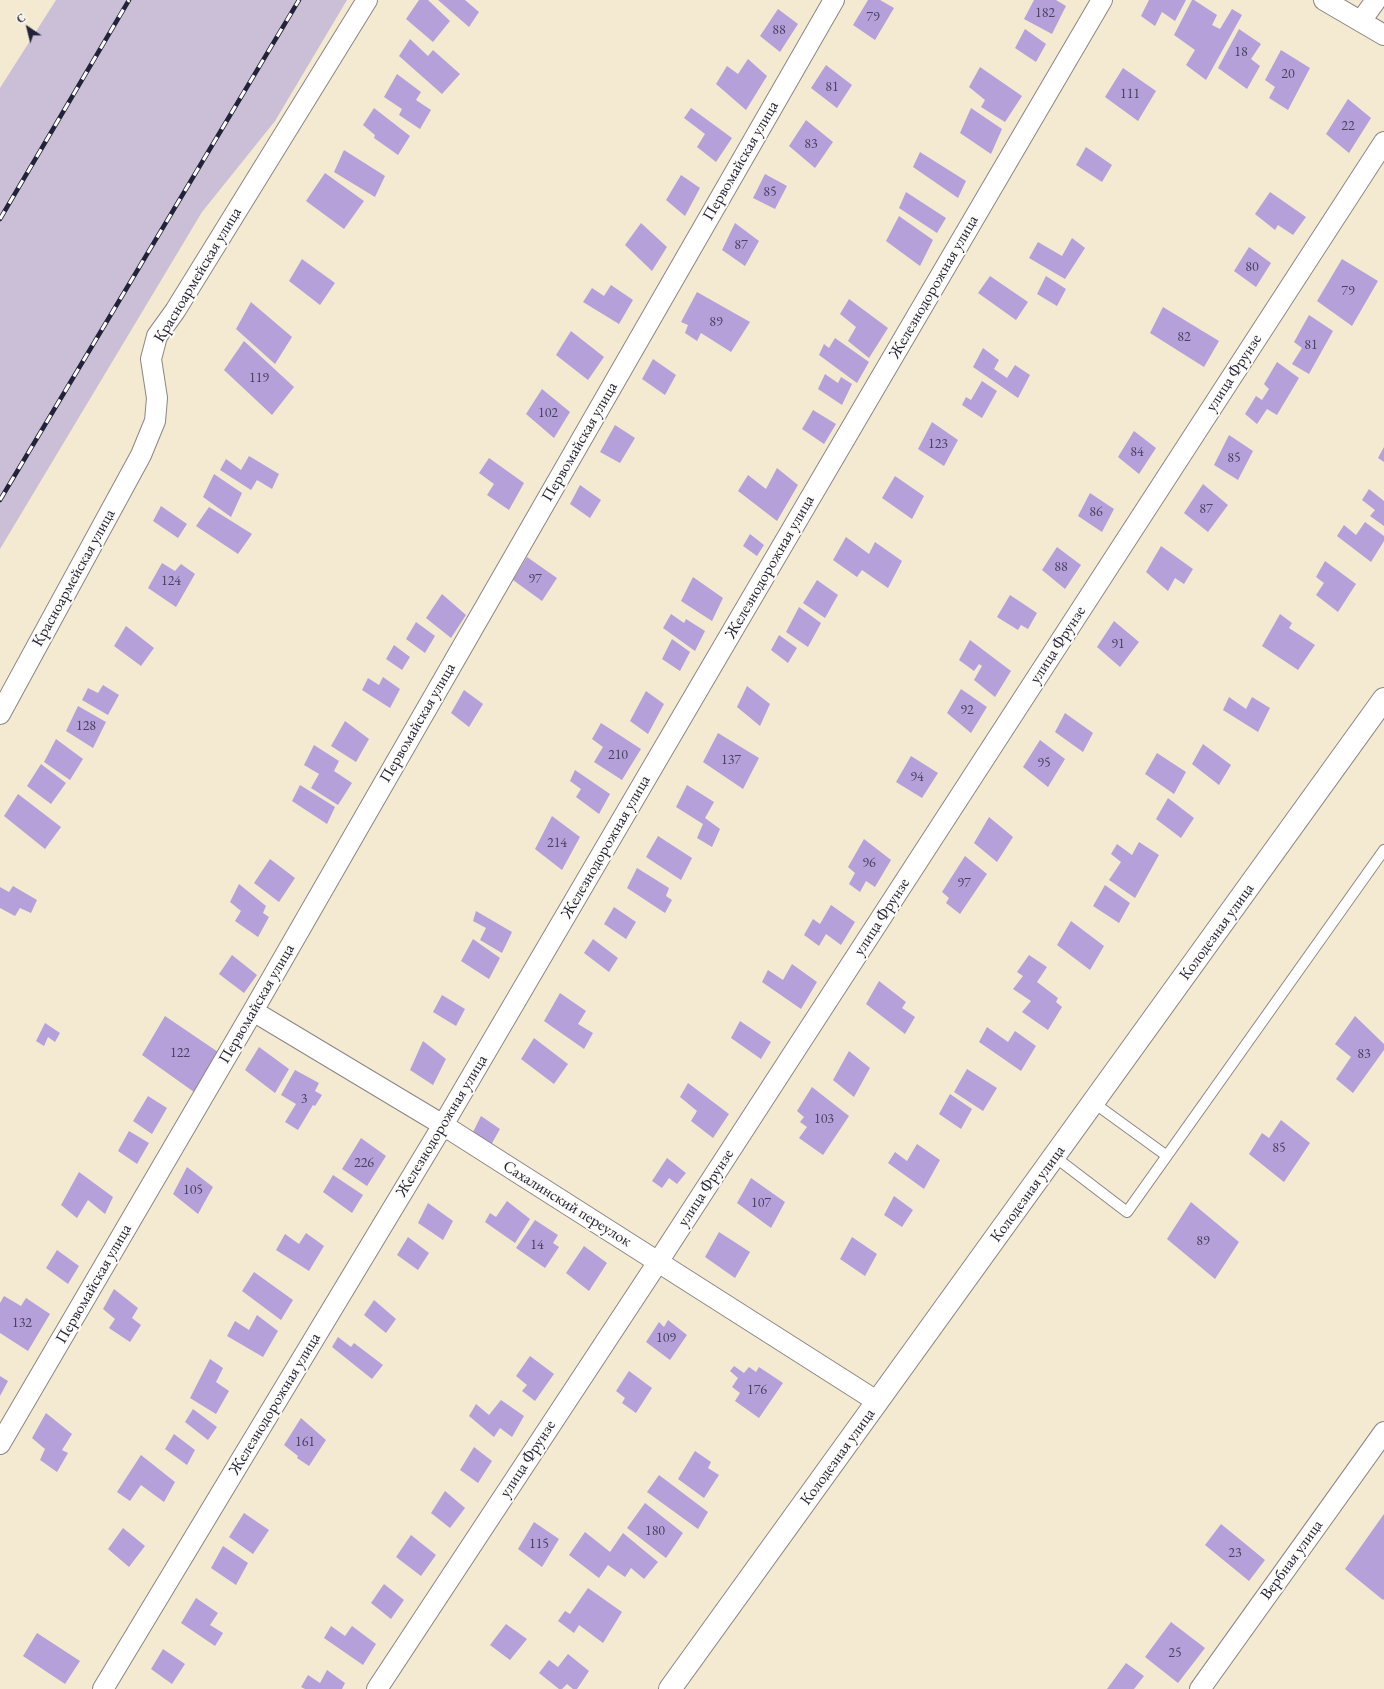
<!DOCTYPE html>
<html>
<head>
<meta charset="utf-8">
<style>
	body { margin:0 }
	#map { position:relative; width:1384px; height:1689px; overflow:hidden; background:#f4e9d1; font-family:"EB Garamond",serif }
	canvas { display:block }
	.north { position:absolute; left:8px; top:8px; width:40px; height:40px; -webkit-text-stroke:3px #fdfcf7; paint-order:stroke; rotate:325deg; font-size:11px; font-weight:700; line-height:16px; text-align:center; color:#22223b }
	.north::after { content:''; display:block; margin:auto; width:14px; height:18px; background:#22223b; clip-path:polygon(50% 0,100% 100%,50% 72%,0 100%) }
</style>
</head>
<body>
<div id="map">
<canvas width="1384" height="1689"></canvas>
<div class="north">С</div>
</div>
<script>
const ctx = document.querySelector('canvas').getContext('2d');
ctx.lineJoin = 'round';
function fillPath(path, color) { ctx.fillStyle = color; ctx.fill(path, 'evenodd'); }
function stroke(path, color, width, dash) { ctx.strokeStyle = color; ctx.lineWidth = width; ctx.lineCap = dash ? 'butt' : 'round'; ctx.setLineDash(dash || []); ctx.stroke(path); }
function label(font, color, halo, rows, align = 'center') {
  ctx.font = font + ' "EB Garamond",serif'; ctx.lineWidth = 4; ctx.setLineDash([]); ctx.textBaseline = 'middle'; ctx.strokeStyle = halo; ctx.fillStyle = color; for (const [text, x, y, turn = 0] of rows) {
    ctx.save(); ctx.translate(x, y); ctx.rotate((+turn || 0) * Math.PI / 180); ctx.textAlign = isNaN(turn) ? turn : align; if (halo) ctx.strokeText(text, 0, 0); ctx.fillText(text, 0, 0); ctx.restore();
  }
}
const industrial = new Path2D(`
	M 56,0 L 347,0 L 275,121 L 202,212 L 0,549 L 0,88 Z`);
const building = new Path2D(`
	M 419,0 L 428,0 L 450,21 L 433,42 L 406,19 Z
	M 438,0 L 465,0 L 479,12 L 469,27 Z
	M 868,0 L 880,0 L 894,8 L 875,40 L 853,25 Z
	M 1034,0 L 1056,0 L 1066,6 L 1052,34 L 1024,19 Z
	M 1149,0 L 1186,0 L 1175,21 L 1162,12 L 1155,26 L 1141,16 Z
	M 1192,0 L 1194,0 L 1217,15 L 1212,25 L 1220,29 L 1232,9 L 1242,15 L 1206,80 L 1186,65 L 1195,50 L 1174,35 Z
	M 778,9 L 798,24 L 780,52 L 760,36 Z
	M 1025,29 L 1046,44 L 1036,62 L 1015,48 Z
	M 1239,29 L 1261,44 L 1251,59 L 1260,66 L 1247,89 L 1218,68 Z
	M 410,39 L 428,56 L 433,50 L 460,74 L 442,94 L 399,56 Z
	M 1281,50 L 1310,68 L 1288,110 L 1269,98 L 1275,87 L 1265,80 Z
	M 748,59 L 767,76 L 746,110 L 716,84 L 727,66 L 738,74 Z
	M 826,65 L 852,85 L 837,108 L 811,88 Z
	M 980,67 L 1022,96 L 1005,122 L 981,107 L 985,100 L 969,87 Z
	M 1123,68 L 1156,91 L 1138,121 L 1105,97 Z
	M 397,74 L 421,92 L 416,100 L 431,110 L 420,129 L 399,115 L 402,109 L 384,97 Z
	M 1348,99 L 1371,118 L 1349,153 L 1326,134 Z
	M 374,108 L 410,136 L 398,155 L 374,138 L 375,135 L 363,125 Z
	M 691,108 L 732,138 L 716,162 L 697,147 L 705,134 L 684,118 Z
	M 971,108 L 1002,129 L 991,154 L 960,133 Z
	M 806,120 L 833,142 L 815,168 L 789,146 Z
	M 1086,147 L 1112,165 L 1102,182 L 1076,165 Z
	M 344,150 L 385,176 L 375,197 L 334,172 Z
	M 920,152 L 966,181 L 958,198 L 913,167 Z
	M 325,173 L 364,201 L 344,229 L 306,201 Z
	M 765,174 L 787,186 L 775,209 L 753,198 Z
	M 681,175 L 700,188 L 685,216 L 666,200 Z
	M 906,192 L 946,218 L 937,233 L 899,208 Z
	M 1270,192 L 1306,217 L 1293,235 L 1278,225 L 1275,230 L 1255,214 Z
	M 899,216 L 933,240 L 920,266 L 886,241 Z
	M 641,223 L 667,247 L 652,271 L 625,245 Z
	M 735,223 L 759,241 L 745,266 L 722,250 Z
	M 1072,238 L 1085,248 L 1065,279 L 1029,258 L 1038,242 L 1062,256 Z
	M 1249,247 L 1271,263 L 1256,287 L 1234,271 Z
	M 302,259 L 335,283 L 320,305 L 289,281 Z
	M 1342,259 L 1378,281 L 1352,326 L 1317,301 Z
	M 990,276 L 1028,302 L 1016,320 L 978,293 Z
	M 1046,276 L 1066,289 L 1057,306 L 1037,294 Z
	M 611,285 L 633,300 L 619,324 L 583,302 L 592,288 L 604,296 Z
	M 697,292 L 750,322 L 731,352 L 701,333 L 697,341 L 685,333 L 688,325 L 681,322 Z
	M 849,299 L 888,328 L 869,358 L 848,341 L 856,327 L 840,314 Z
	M 251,302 L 292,337 L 275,364 L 236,329 Z
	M 1163,307 L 1219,341 L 1204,367 L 1150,333 Z
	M 1309,315 L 1333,331 L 1309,374 L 1292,364 L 1302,348 L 1294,342 Z
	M 571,331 L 604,357 L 588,380 L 556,355 Z
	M 835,338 L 869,362 L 857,383 L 819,355 L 824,344 L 829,348 Z
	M 244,341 L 294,387 L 272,415 L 224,370 Z
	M 983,348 L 999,360 L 994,369 L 1007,378 L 1015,365 L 1030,375 L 1018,398 L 973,367 Z
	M 653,359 L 676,375 L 665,395 L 642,379 Z
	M 1277,362 L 1299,378 L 1277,415 L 1267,409 L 1257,424 L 1245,414 L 1256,396 L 1262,400 L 1269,389 L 1264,384 Z
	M 825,374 L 838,383 L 841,377 L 852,384 L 842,405 L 818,389 Z
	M 982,381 L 997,391 L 982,418 L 962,405 L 966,397 L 971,400 Z
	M 542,389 L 570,412 L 554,438 L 526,414 Z
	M 813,410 L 836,424 L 824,444 L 802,429 Z
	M 932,422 L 958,440 L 944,466 L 918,449 Z
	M 615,425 L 635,438 L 620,463 L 600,452 Z
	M 1134,431 L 1156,448 L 1139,474 L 1118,457 Z
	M 1229,435 L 1253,451 L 1238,480 L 1214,465 Z
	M 1384,447 L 1384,462 L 1378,458 Z
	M 249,456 L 279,474 L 272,489 L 257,480 L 251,490 L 220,470 L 226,459 L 241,470 Z
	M 489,458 L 524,483 L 509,510 L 487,495 L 494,484 L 479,473 Z
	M 777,468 L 798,485 L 777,521 L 738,491 L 748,475 L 766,489 Z
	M 214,474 L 242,493 L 231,517 L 203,497 Z
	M 895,476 L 924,496 L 912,519 L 882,498 Z
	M 1203,484 L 1228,505 L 1208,532 L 1184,513 Z
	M 580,485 L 601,500 L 590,518 L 570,504 Z
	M 1369,489 L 1384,501 L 1384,526 L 1370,516 L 1375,510 L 1362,500 Z
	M 1090,493 L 1114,509 L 1102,532 L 1078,516 Z
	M 161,506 L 187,524 L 178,538 L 153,521 Z
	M 209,507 L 252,534 L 238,554 L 196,526 Z
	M 1365,522 L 1384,536 L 1384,541 L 1371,562 L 1337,536 L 1344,525 L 1356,535 Z
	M 750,534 L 764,545 L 757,556 L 743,546 Z
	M 846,537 L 869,554 L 875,542 L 902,561 L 888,588 L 862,570 L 857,577 L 833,560 Z
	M 1161,546 L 1193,569 L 1184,584 L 1175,578 L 1168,591 L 1146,572 Z
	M 1057,547 L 1081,565 L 1065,589 L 1042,570 Z
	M 527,557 L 557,578 L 542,601 L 513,580 Z
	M 1325,561 L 1356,584 L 1338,612 L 1316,595 L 1324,583 L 1316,577 Z
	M 162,563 L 175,571 L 181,564 L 195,574 L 176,607 L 148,588 Z
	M 693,577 L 723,598 L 712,621 L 681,601 Z
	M 817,580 L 838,595 L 825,618 L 803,603 Z
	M 442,594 L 466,615 L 451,638 L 426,618 Z
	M 1010,595 L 1037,613 L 1028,629 L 1021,625 L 1018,630 L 997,617 Z
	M 799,607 L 821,623 L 808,647 L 786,632 Z
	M 671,614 L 684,623 L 686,619 L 705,631 L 695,651 L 663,628 Z
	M 1280,614 L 1292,623 L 1289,628 L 1315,645 L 1298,670 L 1262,646 Z
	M 1114,621 L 1139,642 L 1120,667 L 1097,647 Z
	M 416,622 L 435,636 L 425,653 L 406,639 Z
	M 126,626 L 154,648 L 141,666 L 114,646 Z
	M 779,635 L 797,648 L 788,663 L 771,650 Z
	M 672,639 L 690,652 L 680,671 L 662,659 Z
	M 970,640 L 1011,671 L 995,697 L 974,680 L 982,666 L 979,664 L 974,671 L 959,660 Z
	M 394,645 L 410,657 L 402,670 L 386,659 Z
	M 383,677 L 400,689 L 390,708 L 362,690 L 368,678 L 379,685 Z
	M 103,685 L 119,695 L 108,715 L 82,700 L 88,688 L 98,693 Z
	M 747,686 L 770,704 L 760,726 L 737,707 Z
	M 961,689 L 987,707 L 971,733 L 947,713 Z
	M 464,690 L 483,704 L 469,727 L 451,713 Z
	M 646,691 L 664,704 L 648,734 L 630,721 Z
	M 1229,697 L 1246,709 L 1252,697 L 1270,708 L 1258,732 L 1223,710 Z
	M 78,706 L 106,722 L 93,748 L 66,731 Z
	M 1065,713 L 1093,733 L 1083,752 L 1055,732 Z
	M 345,721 L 369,739 L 356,762 L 331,746 Z
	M 601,723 L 641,749 L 622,780 L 594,762 L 603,747 L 592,739 Z
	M 718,733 L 759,758 L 743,789 L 703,762 Z
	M 56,739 L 83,759 L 70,780 L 44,762 Z
	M 1040,740 L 1065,759 L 1048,787 L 1023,767 Z
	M 1203,744 L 1231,765 L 1219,785 L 1192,764 Z
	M 314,745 L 339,761 L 334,771 L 352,783 L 338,805 L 311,788 L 319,774 L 304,765 Z
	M 1157,753 L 1186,772 L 1174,794 L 1145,774 Z
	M 911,756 L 938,773 L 922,798 L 896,782 Z
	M 41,764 L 66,783 L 51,804 L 27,786 Z
	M 575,770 L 610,794 L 599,814 L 576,797 L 581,789 L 570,781 Z
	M 300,785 L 335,807 L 327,824 L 292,801 Z
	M 687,785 L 714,802 L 705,818 L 720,829 L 712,847 L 697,838 L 703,824 L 676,807 Z
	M 18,794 L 61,827 L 45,849 L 4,816 Z
	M 1168,798 L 1194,818 L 1181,838 L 1156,819 Z
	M 552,816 L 580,837 L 562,870 L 535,849 Z
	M 989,817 L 1013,837 L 997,862 L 974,843 Z
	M 658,836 L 692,858 L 681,880 L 646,857 Z
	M 864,839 L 891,860 L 875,887 L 866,881 L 860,892 L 849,884 L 855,873 L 848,867 Z
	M 1139,842 L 1159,855 L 1135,898 L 1109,880 L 1121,862 L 1111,854 L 1117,844 L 1132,855 Z
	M 965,856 L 987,874 L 960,914 L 946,903 L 949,898 L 942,892 Z
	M 270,859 L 295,878 L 279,902 L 254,883 Z
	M 637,868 L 669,888 L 666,896 L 672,900 L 665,913 L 627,888 Z
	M 239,884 L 266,906 L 263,913 L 269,917 L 258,937 L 235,921 L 241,911 L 230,902 Z
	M 1105,885 L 1130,903 L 1119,923 L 1093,906 Z
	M 13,886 L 37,900 L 31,913 L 20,908 L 15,916 L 0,908 L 0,887 L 9,892 Z
	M 831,905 L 855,922 L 841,945 L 826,934 L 819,946 L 804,935 L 813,919 L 820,924 Z
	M 614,907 L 636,922 L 626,939 L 604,924 Z
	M 476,911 L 512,932 L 502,953 L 480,940 L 486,928 L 473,921 Z
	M 1071,921 L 1104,946 L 1090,970 L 1057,945 Z
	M 473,939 L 500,958 L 489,979 L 461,961 Z
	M 593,939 L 618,958 L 609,972 L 584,953 Z
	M 232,955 L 257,975 L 244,993 L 219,974 Z
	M 1029,955 L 1047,967 L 1037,982 L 1058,998 L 1056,1002 L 1062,1007 L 1048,1030 L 1022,1012 L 1031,1001 L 1013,989 L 1023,976 L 1017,972 Z
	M 792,964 L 817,982 L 801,1009 L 762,982 L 768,970 L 783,980 Z
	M 879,981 L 906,1002 L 902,1008 L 915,1017 L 905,1034 L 866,1004 Z
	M 560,993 L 586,1011 L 578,1024 L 593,1033 L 584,1049 L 544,1021 Z
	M 442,995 L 465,1009 L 456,1026 L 433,1012 Z
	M 165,1016 L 218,1052 L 194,1092 L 142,1055 Z
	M 1355,1016 L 1384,1044 L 1384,1050 L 1353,1093 L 1336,1079 L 1351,1057 L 1335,1044 Z
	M 740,1021 L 771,1042 L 761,1059 L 731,1038 Z
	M 45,1023 L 60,1033 L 55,1042 L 48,1037 L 44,1046 L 36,1041 Z
	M 987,1027 L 1008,1042 L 1015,1031 L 1036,1046 L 1021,1071 L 979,1042 Z
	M 534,1038 L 568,1064 L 554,1084 L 521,1059 Z
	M 423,1041 L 446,1059 L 433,1085 L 410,1070 Z
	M 259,1047 L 289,1069 L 275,1093 L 245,1070 Z
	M 849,1051 L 870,1068 L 854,1097 L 833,1080 Z
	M 967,1069 L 997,1088 L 983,1111 L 954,1092 Z
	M 295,1070 L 319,1083 L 315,1091 L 322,1095 L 315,1106 L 313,1105 L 298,1130 L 285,1122 L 296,1104 L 281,1095 Z
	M 688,1083 L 729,1114 L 713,1138 L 691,1121 L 697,1111 L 680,1097 Z
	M 812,1087 L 849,1116 L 823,1155 L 799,1138 L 807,1127 L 800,1122 L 804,1117 L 797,1111 Z
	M 950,1094 L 972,1109 L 961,1129 L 939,1114 Z
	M 148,1096 L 167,1108 L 152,1134 L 133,1121 Z
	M 481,1116 L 500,1129 L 491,1145 L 473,1132 Z
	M 1281,1120 L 1310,1143 L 1284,1182 L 1249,1154 L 1262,1133 L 1269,1138 Z
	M 129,1131 L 149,1143 L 137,1164 L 118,1151 Z
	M 361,1138 L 386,1156 L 367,1186 L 342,1169 Z
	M 917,1144 L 940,1160 L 924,1189 L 888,1163 L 895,1152 L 907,1161 Z
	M 667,1158 L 686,1173 L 677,1184 L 669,1178 L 662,1188 L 652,1181 Z
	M 187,1167 L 213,1187 L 198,1214 L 173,1194 Z
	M 79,1172 L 113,1197 L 105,1214 L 88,1200 L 77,1218 L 61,1205 Z
	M 333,1175 L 363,1195 L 352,1213 L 323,1192 Z
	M 751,1178 L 785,1202 L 771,1228 L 737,1203 Z
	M 894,1196 L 913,1210 L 902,1227 L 884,1215 Z
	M 507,1201 L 530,1219 L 515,1243 L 485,1222 L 490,1213 L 496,1217 Z
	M 1191,1202 L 1239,1242 L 1215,1279 L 1167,1239 Z
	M 428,1203 L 453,1221 L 443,1240 L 418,1223 Z
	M 535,1220 L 558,1235 L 553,1243 L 559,1247 L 545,1268 L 516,1248 Z
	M 719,1232 L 750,1252 L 735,1278 L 705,1257 Z
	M 306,1233 L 324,1246 L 309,1271 L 276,1250 L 285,1234 L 299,1244 Z
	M 408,1237 L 429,1253 L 418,1270 L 397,1255 Z
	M 852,1237 L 877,1254 L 865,1276 L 840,1259 Z
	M 584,1246 L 607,1263 L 589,1291 L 566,1273 Z
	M 57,1250 L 79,1266 L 68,1284 L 46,1268 Z
	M 254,1272 L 293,1300 L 281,1320 L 242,1291 Z
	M 114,1289 L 138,1308 L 132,1318 L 141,1325 L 130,1342 L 109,1328 L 115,1319 L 103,1309 Z
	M 4,1296 L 21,1306 L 26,1298 L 50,1314 L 28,1351 L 0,1333 L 0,1303 Z
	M 374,1300 L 396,1319 L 386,1333 L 364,1315 Z
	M 257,1315 L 278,1331 L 263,1357 L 227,1336 L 235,1321 L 249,1330 Z
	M 668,1320 L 687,1335 L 670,1360 L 646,1342 L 659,1322 L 664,1327 Z
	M 338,1337 L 351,1347 L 354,1343 L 383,1365 L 372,1379 L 332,1347 Z
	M 530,1356 L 554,1374 L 535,1401 L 522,1391 L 527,1385 L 516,1376 Z
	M 210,1359 L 223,1368 L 216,1382 L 229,1391 L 216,1414 L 190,1398 Z
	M 734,1366 L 744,1373 L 749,1367 L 756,1372 L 759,1367 L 783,1383 L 759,1418 L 735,1401 L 740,1393 L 732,1387 L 738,1378 L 730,1371 Z
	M 629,1371 L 652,1388 L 636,1413 L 622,1403 L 625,1398 L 616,1391 Z
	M 0,1376 L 8,1381 L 0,1396 Z
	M 501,1400 L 524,1416 L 512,1437 L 500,1428 L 494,1437 L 469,1416 L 476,1404 L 489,1415 Z
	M 193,1409 L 217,1427 L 208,1440 L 185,1422 Z
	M 46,1413 L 72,1434 L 62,1450 L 68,1453 L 57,1472 L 40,1460 L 45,1449 L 32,1438 Z
	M 301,1418 L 326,1440 L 309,1466 L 297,1458 L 298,1456 L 284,1445 Z
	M 174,1434 L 195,1450 L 187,1465 L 165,1449 Z
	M 474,1447 L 492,1461 L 478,1483 L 460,1470 Z
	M 695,1451 L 711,1462 L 708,1468 L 719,1475 L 704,1498 L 678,1479 Z
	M 141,1455 L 175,1482 L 164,1502 L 141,1485 L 130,1501 L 117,1492 Z
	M 659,1475 L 708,1512 L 698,1529 L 647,1492 Z
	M 445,1491 L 465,1508 L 450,1528 L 431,1513 Z
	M 645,1503 L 683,1533 L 666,1558 L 627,1528 Z
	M 244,1513 L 269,1530 L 253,1554 L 229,1537 Z
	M 1384,1514 L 1384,1599 L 1383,1600 L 1345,1569 Z
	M 534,1522 L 559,1539 L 542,1567 L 518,1549 Z
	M 1221,1524 L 1265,1560 L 1249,1581 L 1205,1545 Z
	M 123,1528 L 145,1546 L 129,1567 L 108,1549 Z
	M 585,1532 L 610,1552 L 623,1533 L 658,1562 L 644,1579 L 631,1568 L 625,1577 L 608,1565 L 599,1578 L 569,1555 Z
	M 411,1535 L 436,1555 L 421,1576 L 396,1557 Z
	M 223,1546 L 248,1563 L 236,1585 L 211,1568 Z
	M 384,1584 L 404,1600 L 391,1619 L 371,1603 Z
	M 588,1588 L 622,1612 L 603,1643 L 579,1625 L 574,1633 L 558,1621 L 565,1611 L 570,1614 Z
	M 196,1598 L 218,1613 L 210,1625 L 223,1633 L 215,1646 L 181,1623 Z
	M 1171,1622 L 1205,1648 L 1178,1683 L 1145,1657 Z
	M 506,1624 L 527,1639 L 510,1660 L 490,1645 Z
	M 331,1626 L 345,1636 L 352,1626 L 376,1644 L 363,1665 L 324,1638 Z
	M 37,1633 L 80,1661 L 65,1684 L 23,1656 Z
	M 163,1649 L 185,1664 L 172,1684 L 151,1669 Z
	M 568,1654 L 589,1671 L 577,1689 L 573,1689 L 567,1684 L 562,1689 L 559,1689 L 539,1673 L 549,1660 L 558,1667 Z
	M 1126,1663 L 1144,1676 L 1134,1689 L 1107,1689 Z
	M 327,1670 L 345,1683 L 342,1689 L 305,1689 L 301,1687 L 308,1675 L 320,1683 Z`);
const service = new Path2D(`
	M 1094,1103 L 1167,1156
	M 1055,1157 L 1127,1212 L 1384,850`);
const minor = new Path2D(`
	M 1324,0 L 1384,35
	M 1361,21 L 1376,0
	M 0,714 L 141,455 L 155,421 L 157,398 L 151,359 L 157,336 L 175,311 L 367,0
	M 253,1011 L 443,1125 L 878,1402
	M 0,1444 L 253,1011 L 834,0
	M 103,1689 L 443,1125 L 1102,0
	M 377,1689 L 658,1262 L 1384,142
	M 1200,1689 L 1384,1432`);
const secondary = new Path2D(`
	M 670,1689 L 1384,699`);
const rail = new Path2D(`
	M 0,219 L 129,0
	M 0,500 L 299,0`);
const numberNames = [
	["182",1045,13],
	["79",873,17],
	["88",779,30],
	["18",1241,52],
	["20",1288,74],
	["81",832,87],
	["111",1130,94],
	["22",1348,126],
	["83",811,144],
	["85",770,192],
	["87",741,245],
	["80",1252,267],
	["79",1348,291],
	["89",716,322],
	["82",1184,337],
	["81",1311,345],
	["119",259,378],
	["102",548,413],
	["123",938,444],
	["84",1137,452],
	["85",1234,458],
	["87",1206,509],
	["86",1096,512],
	["88",1061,567],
	["97",535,579],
	["124",171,581],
	["91",1118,644],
	["92",967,710],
	["128",86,726],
	["210",618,755],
	["137",731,760],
	["95",1044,763],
	["94",917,777],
	["214",557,843],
	["96",869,863],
	["97",964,883],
	["122",180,1053],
	["83",1364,1054],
	["3",304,1099],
	["103",824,1119],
	["85",1279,1148],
	["226",364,1163],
	["105",193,1190],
	["107",761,1203],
	["89",1203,1241],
	["14",537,1245],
	["132",22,1323],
	["109",666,1338],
	["176",757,1390],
	["161",305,1442],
	["180",655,1531],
	["115",539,1544],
	["23",1235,1553],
	["25",1175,1653]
];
const streetNames = [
	["Первомайская улица",741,161,-60],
	["Красноармейская улица",198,275,-59],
	["Железнодорожная улица",934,287,-60],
	["улица Фрунзе",1234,373,-57],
	["Первомайская улица",580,442,-60],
	["Железнодорожная улица",770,567,-60],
	["Красноармейская улица",74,578,-61],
	["улица Фрунзе",1058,645,-57],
	["Первомайская улица",418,723,-60],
	["Железнодорожная улица",606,847,-60],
	["улица Фрунзе",882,917,-57],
	["Колодезная улица",1217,932,-54],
	["Первомайская улица",257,1004,-60],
	["Железнодорожная улица",442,1126,-59],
	["улица Фрунзе",706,1188,-57],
	["Колодезная улица",1028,1194,-54],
	["Сахалинский переулок",567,1204,32],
	["Первомайская улица",94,1284,-60],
	["Железнодорожная улица",275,1404,-59],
	["Колодезная улица",838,1457,-54],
	["улица Фрунзе",528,1459,-57],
	["Вербная улица",1292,1560,-54]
];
fillPath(industrial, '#cabfd6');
fillPath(building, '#b6a0d9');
stroke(service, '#8b8686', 12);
stroke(minor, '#8b8686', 22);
stroke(secondary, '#8b8686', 24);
stroke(service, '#fff', 10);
stroke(minor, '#fff', 20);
stroke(secondary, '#fff', 22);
stroke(rail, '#22223b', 4.5);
stroke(rail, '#fdfcf7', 3, [9]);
label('14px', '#474262', null, numberNames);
label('16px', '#22223b', '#fdfcf7', streetNames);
</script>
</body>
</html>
